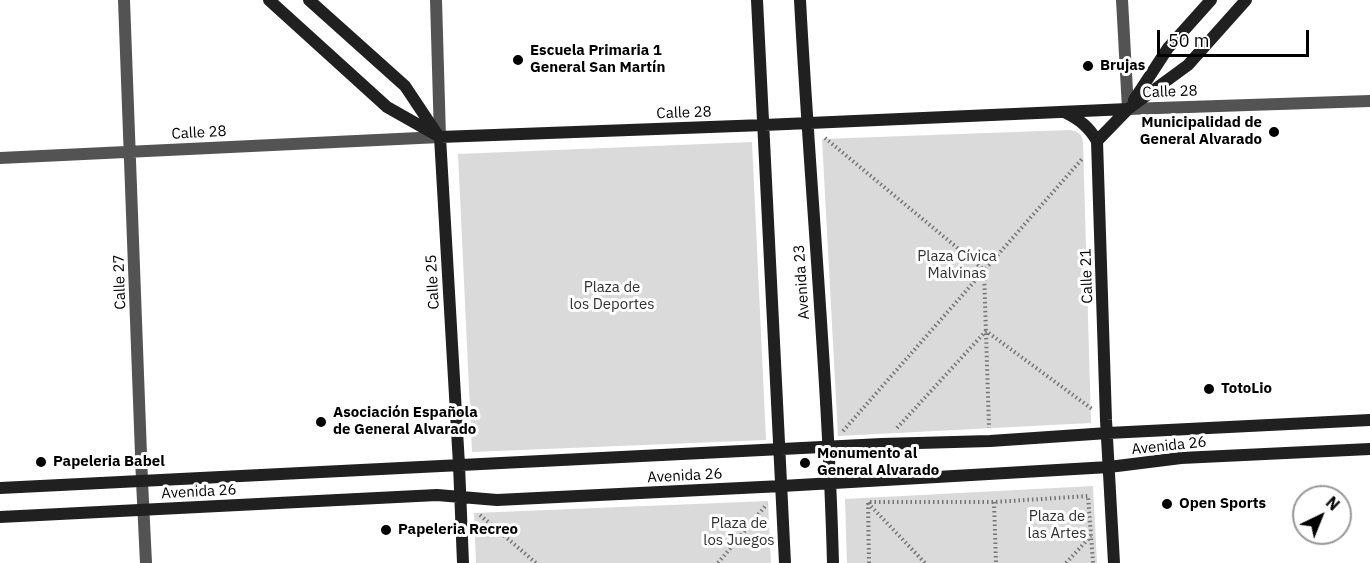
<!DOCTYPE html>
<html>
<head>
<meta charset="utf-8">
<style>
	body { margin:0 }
	#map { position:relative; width:1370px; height:563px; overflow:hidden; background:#fff; font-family:"IBM Plex Sans",sans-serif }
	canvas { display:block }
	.north { position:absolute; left:1292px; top:485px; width:60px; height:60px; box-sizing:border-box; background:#fff; border:2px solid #999; border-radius:50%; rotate:43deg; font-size:16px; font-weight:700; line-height:24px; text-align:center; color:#000 }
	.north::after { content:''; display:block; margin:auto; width:21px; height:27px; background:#000; clip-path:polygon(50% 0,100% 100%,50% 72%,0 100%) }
	.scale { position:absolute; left:1157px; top:30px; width:152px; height:27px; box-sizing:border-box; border:3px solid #000; border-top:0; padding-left:8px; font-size:18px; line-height:21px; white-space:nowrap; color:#000; -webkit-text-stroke:4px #fff; paint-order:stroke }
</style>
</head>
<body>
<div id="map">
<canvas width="1370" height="563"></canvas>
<div class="north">N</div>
<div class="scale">50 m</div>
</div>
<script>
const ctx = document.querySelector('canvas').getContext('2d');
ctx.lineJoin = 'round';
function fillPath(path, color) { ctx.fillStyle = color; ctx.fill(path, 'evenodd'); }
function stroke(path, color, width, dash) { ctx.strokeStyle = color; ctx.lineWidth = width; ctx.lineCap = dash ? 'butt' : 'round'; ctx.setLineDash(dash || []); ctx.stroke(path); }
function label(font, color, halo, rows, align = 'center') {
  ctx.font = font + ' "IBM Plex Sans",sans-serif'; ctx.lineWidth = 6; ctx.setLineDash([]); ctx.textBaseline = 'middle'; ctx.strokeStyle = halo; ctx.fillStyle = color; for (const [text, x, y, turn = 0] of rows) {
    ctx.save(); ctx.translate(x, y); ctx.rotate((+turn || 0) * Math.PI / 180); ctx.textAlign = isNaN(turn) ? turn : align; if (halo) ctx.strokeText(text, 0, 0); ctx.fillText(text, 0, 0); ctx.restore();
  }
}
const green = new Path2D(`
	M 1070,130 C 1078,131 1082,134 1083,142 L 1091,423 L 838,436 L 822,139 Z
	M 752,142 L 766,440 L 472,452 L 458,154 Z
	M 1093,486 L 1097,563 L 847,563 L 845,499 Z
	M 768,501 L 771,563 L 476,563 L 474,513 Z`);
const path = new Path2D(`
	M 825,138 L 984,270 L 989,428
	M 897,428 L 986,331 L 1092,409
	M 843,431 L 1082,159
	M 994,502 L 996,563
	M 868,503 L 925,563
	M 480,515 L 536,563
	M 718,563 L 767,504
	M 869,563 L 868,502 L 994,502 L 1088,496 L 1093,563
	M 1066,563 L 1091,536`);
const minor = new Path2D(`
	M 124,0 L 142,481 L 146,563
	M 1122,0 L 1128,109 L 1370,101
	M 0,158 L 440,137 L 436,0`);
const secondary = new Path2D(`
	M 269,0 L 387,107 L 440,137
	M 309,0 L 405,86 L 437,134
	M 757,0 L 785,563
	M 800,0 C 810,188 828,375 833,563
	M 1134,100 L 1168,48 L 1211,0
	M 1066,113 C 1080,120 1089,127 1097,141
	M 440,137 L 764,125 L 1128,109
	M 440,137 L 459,465 L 463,563
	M 0,488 L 882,444 L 990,441 L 1108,433 L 1370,420
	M 0,517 L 437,495 L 497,500 L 782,486 L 1109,467 L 1181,458 L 1370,449
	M 1114,563 L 1106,420 L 1097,141 L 1128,109 L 1188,65 L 1246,0`);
const markers = [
	[518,60,6,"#000"],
	[1088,66,6,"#000"],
	[1274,132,6,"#000"],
	[1209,389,6,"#000"],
	[321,422,6,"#000"],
	[41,462,6,"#000"],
	[805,463,6,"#000"],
	[1167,504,6,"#000"],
	[386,530,6,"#000"]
];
const poiNames = [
	["Escuela Primaria 1",530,51],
	["General San Martín",530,68],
	["Brujas",1100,66],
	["Municipalidad de",1262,123,"right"],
	["General Alvarado",1262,140,"right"],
	["TotoLio",1221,389],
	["Asociación Española",333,413],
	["de General Alvarado",333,430],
	["Monumento al",817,454],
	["General Alvarado",817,471],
	["Papeleria Babel",53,462],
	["Open Sports",1179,504],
	["Papeleria Recreo",398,530]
];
const streetNames = [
	["Calle 28",1170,92,-2],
	["Calle 28",684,113,-2],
	["Calle 28",199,133,-3],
	["Calle 21",1087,276,-92],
	["Calle 27",120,282,-92],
	["Calle 25",433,282,-93],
	["Avenida 23",802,282,-94],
	["Avenida 26",1169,446,-6],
	["Avenida 26",685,476,-3],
	["Avenida 26",199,492,-3]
];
const parkNames = [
	["Plaza Cívica",957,257],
	["Malvinas",957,274],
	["Plaza de",612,288],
	["los Deportes",612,305],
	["Plaza de",1057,517],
	["las Artes",1057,534],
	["Plaza de",739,524],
	["los Juegos",739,541]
];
fillPath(green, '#dadada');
stroke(path, '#757575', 4, [1.5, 3]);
stroke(minor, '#535353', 12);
stroke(secondary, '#202020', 12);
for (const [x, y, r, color] of markers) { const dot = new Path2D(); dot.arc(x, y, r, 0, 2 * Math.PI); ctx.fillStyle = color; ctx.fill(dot); stroke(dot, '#fff', 2); }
label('bold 15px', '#000', '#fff', poiNames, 'left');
label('15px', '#000', '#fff', streetNames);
label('15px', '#313131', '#fff', parkNames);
</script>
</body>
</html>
